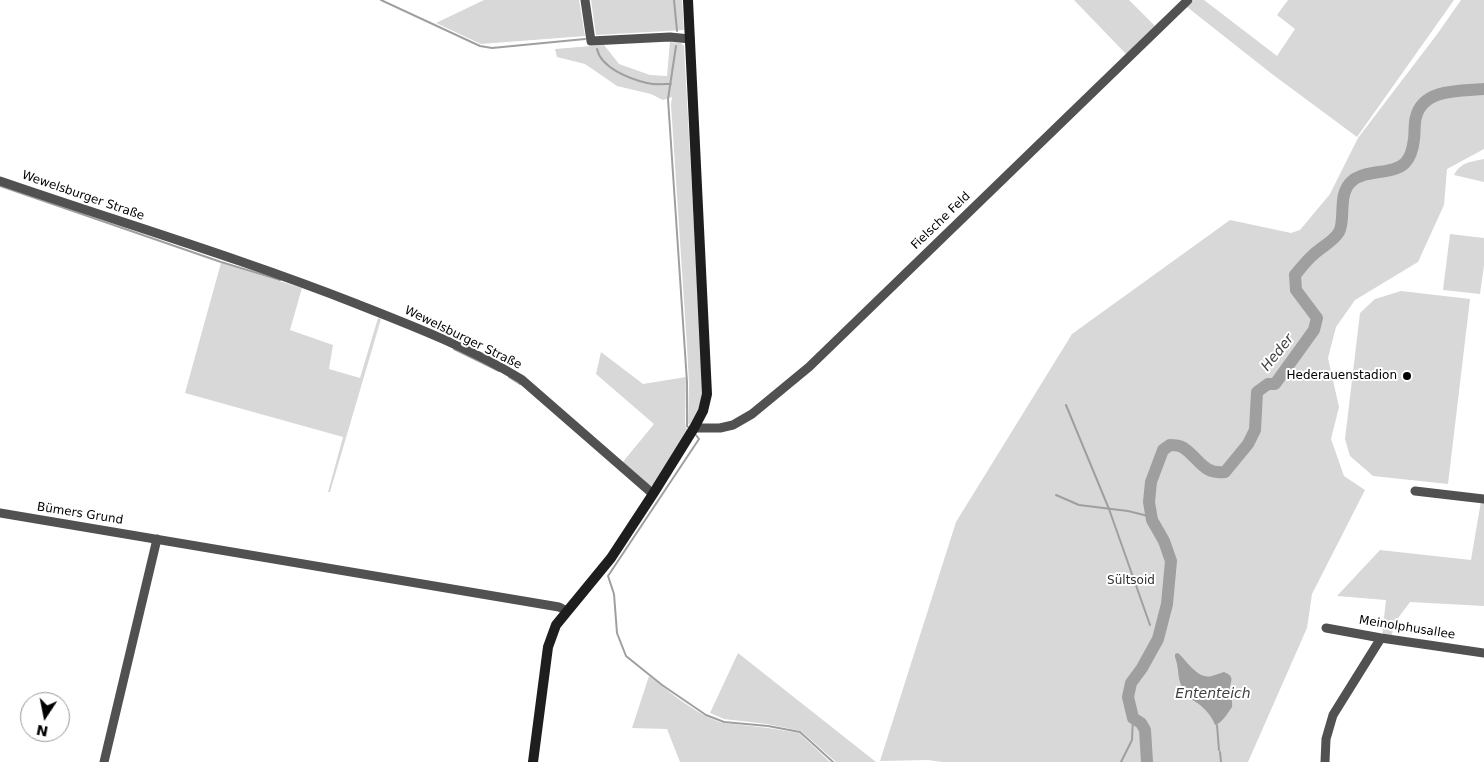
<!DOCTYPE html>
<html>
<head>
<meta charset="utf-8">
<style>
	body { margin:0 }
	#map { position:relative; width:1484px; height:762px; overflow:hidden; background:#fff; font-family:"DejaVu Sans",sans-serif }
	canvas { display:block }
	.north { position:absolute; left:20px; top:692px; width:50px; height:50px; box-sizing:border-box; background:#fff; border:1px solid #999; border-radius:50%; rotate:191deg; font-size:14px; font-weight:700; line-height:20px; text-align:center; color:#000 }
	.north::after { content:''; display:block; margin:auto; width:18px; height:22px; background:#000; clip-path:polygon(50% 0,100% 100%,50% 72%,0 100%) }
</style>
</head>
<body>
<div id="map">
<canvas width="1484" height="762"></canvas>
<div class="north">N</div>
</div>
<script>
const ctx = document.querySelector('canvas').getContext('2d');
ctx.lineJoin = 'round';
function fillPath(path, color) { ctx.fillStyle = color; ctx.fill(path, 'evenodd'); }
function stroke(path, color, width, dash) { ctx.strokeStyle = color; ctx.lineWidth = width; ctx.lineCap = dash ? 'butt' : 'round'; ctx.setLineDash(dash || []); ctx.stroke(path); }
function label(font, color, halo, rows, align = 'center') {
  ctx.font = font + ' "DejaVu Sans",sans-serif'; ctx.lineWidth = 4; ctx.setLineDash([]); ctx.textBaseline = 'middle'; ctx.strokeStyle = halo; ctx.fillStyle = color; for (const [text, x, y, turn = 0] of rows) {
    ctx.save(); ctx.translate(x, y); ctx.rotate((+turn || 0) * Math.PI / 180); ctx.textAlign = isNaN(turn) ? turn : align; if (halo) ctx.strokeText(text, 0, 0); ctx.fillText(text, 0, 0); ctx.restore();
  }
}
const green = new Path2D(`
	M 484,0 L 579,0 L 585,36 L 481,44 L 436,23 Z
	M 591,0 L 682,0 L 684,30 L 596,35 Z
	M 1074,0 L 1129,0 L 1155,26 L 1126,54 Z
	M 1194,0 L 1204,0 L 1277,56 L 1295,29 L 1277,15 L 1288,0 L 1454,0 L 1357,137 L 1272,74 L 1187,7 Z
	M 1461,0 L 1484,0 L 1484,149 L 1447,169 L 1444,205 L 1418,262 L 1355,300 L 1336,327 L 1328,358 L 1339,407 L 1331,439 L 1344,476 L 1365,490 L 1312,594 L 1307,628 L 1248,762 L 942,762 L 928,760 L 880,761 L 956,522 L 1072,334 L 1230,220 L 1291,233 L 1300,230 L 1330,194 L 1358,138 L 1438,33 Z
	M 670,42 L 681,43 L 684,46 L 703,390 L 697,414 L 690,426 L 688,423 L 689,383 L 687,346 L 671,105 L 672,97 L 663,100 L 651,94 L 617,86 L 585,64 L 557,57 L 555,49 L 604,45 L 619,64 L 650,75 L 667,76 Z
	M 1484,159 L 1484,182 L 1454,175 C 1461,162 1470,162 1484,159 Z
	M 1450,234 L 1484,238 L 1484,265 L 1480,294 L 1443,290 Z
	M 221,263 L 302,288 L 290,330 L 333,345 L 329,369 L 360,378 L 378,318 L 381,319 L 330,492 L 328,492 L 343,437 L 185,393 Z
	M 1401,291 L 1470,299 L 1448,484 L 1373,476 L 1350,456 L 1345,439 L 1360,313 L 1375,299 Z
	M 601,352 L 643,384 L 686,377 L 685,422 L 686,428 L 688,430 L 654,485 L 649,486 L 622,463 L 654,424 L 596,374 Z
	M 1481,501 L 1484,501 L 1484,606 L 1410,602 L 1393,625 L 1392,637 L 1382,636 L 1386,600 L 1337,596 L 1380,550 L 1471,560 Z
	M 738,653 L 876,762 L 836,762 L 801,731 L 767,724 L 724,719 L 710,713 Z
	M 649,676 C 668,691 700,717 723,723 L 768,728 L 799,733 L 830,762 L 680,762 L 667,729 L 632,728 Z`);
const water = new Path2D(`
	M 1178,653 C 1187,661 1198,680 1212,676 C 1216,675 1220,673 1224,672 C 1236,677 1230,680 1230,690 C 1230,696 1233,701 1232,707 C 1227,714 1223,722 1215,725 C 1212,717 1207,711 1200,705 C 1195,701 1189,699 1185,692 C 1176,679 1180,670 1175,657 L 1175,654 Z`);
const stream = new Path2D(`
	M 381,0 L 480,46 L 492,48 L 585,39
	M 674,0 L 677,31
	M 676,46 L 668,99 L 687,382 L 687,426 L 689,428
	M 597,49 C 601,68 630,79 647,83 C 655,85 664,84 671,84
	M 0,186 L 221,262 L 280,280
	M 454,349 L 499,371
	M 509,377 L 520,384
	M 1066,405 L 1109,509 L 1150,625
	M 696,435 L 699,439 L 608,576 L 614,594 L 617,633 L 626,656 L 662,685 L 706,715 L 724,722 L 768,726 L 800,732 L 833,762
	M 1056,495 L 1079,505 L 1128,511 L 1152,517
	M 1217,725 L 1219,750
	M 1220,752 L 1221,762
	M 1121,762 L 1132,740 L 1133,718`);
const river = new Path2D(`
	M 1147,762 L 1145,730 L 1141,723 L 1133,718 L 1128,697 L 1131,683 L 1142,668 L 1158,639 L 1167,604 L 1171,561 L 1164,541 L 1152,520 L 1149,502 L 1151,482 L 1163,450 L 1170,445 C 1174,445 1178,445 1182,447 C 1199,457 1202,475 1225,472 L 1248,444 L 1255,430 L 1257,392 L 1268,384 L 1275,384 L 1314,330 L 1317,318 L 1296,290 L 1295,275 C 1301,268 1307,260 1313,255 C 1321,247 1333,242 1339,232 C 1346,219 1337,194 1352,181 C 1366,169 1393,175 1405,163 C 1411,157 1413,148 1414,139 C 1415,132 1414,123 1416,117 C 1423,88 1461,91 1484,89`);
const minor = new Path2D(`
	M 585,0 L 591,41 L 670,37 L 690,39
	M 0,181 C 119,222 240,258 357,304 C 413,326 470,348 521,379 L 653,494
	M 694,428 L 720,428 L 733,425 L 752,414 L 809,367 L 1188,0
	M 1415,491 L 1484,499
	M 0,513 L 559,607 L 567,611
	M 1326,628 L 1381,638 L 1484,653
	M 104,762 L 157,539
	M 1325,762 L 1326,739 L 1333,715 L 1381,638`);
const secondary = new Path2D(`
	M 533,762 L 548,647 L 556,625 L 611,558 L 653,494 L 694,428 L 703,411 L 707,394 L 688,0`);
const markers = [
	[1407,376,5,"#000"]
];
const streetNames = [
	["Wewelsburger Straße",83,196,19],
	["Fielsche Feld",941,221,-44],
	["Wewelsburger Straße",463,338,26],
	["Bümers Grund",80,514,9],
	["Meinolphusallee",1407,628,9]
];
const poiNames = [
	["Hederauenstadion",1397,376]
];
const parkNames = [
	["Sültsoid",1131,581]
];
const waterNames = [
	["Heder",1278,353,-51],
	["Ententeich",1213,694]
];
fillPath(green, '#d8d8d8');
fillPath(water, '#9f9f9f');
stroke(stream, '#9f9f9f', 2);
stroke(river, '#9f9f9f', 12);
stroke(minor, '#515151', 9);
stroke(secondary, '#1e1e1e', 10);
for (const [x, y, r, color] of markers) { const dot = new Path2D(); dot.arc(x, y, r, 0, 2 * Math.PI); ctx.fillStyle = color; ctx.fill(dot); stroke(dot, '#fff', 2); }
label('12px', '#000', '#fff', streetNames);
label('12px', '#000', '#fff', poiNames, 'right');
label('12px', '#2f2f2f', '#fff', parkNames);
label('italic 14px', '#404040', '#fff', waterNames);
</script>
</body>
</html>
